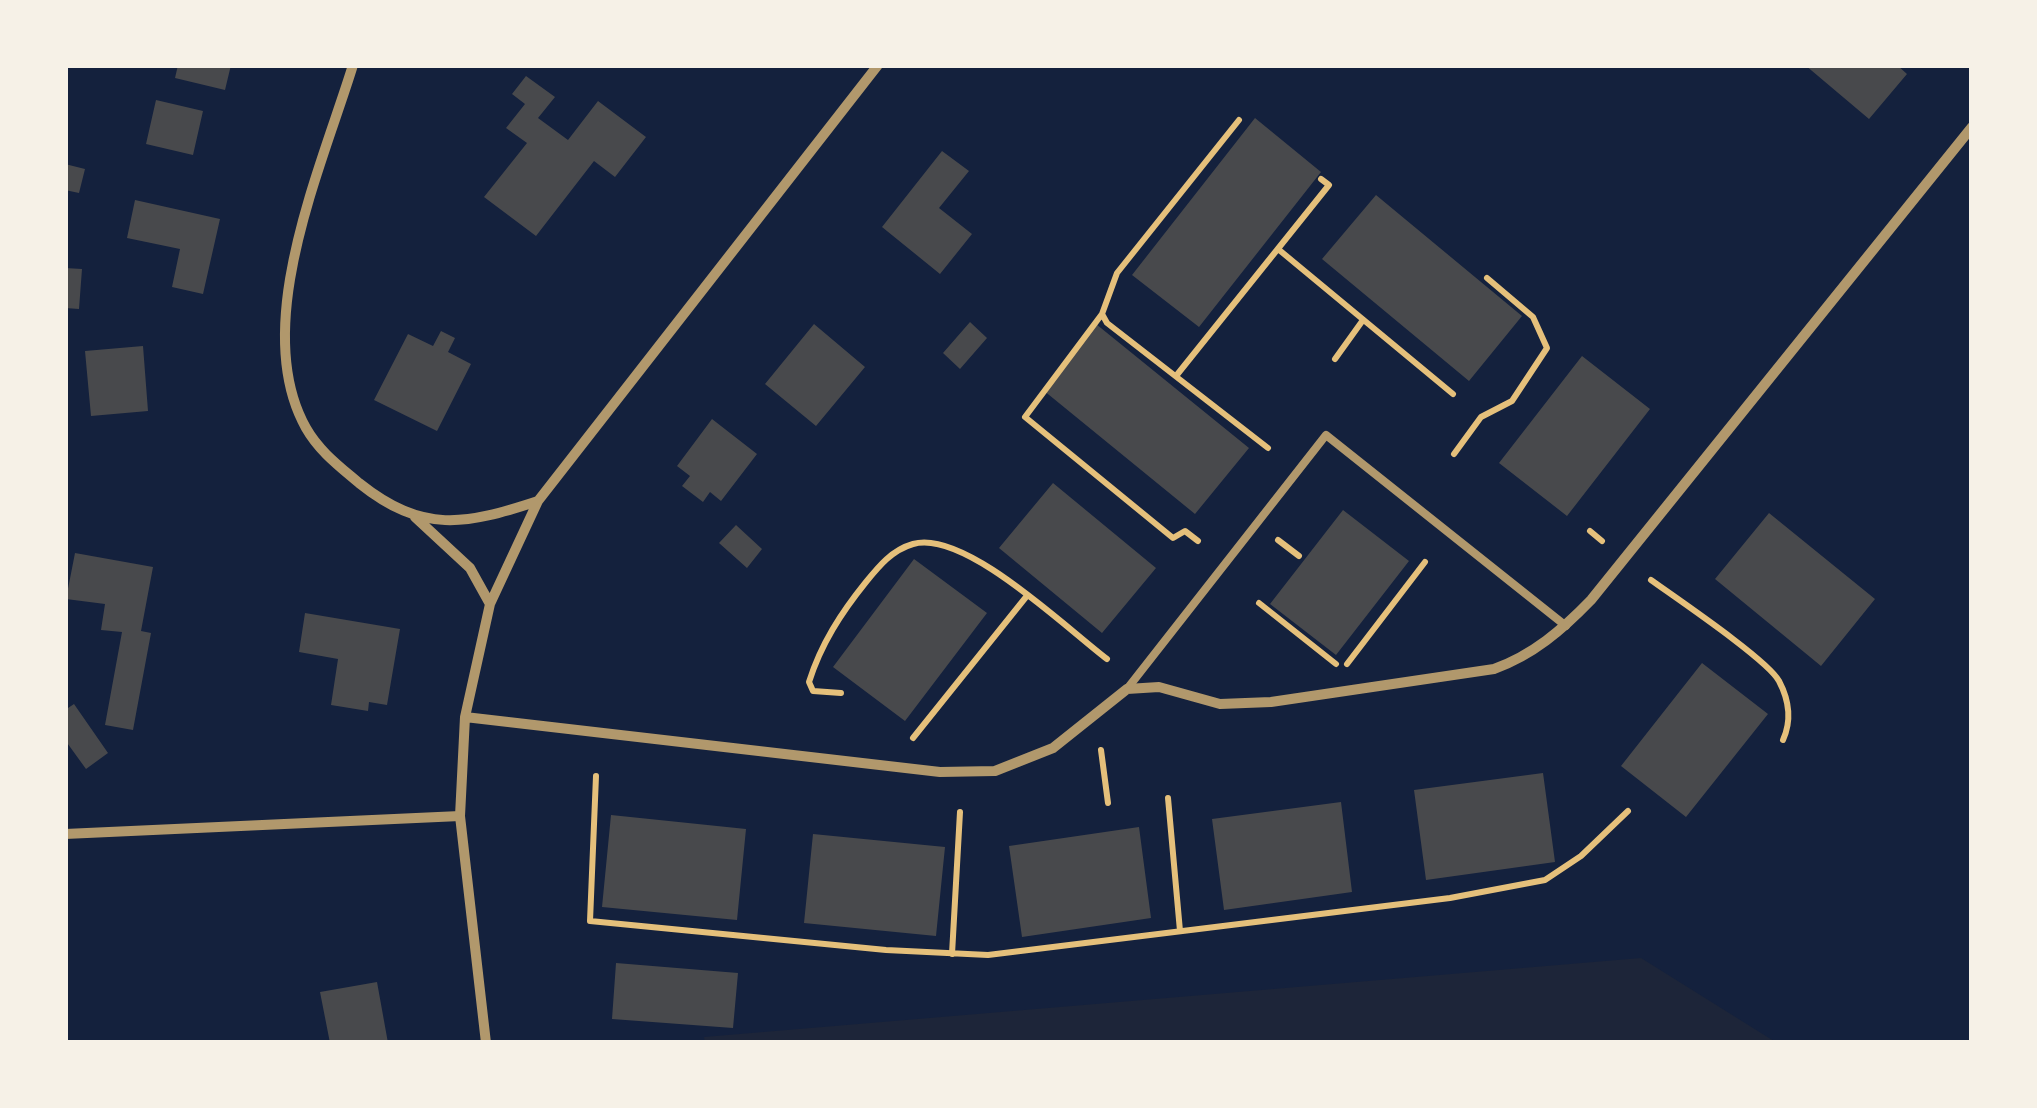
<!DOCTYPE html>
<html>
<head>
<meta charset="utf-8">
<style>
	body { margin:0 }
	#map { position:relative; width:2037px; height:1108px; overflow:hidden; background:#14213d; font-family:"Varela Round",sans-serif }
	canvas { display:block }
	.frame { position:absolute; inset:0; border:68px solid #f6f1e7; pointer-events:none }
</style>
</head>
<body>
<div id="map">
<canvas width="2037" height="1108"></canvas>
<div class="frame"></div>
</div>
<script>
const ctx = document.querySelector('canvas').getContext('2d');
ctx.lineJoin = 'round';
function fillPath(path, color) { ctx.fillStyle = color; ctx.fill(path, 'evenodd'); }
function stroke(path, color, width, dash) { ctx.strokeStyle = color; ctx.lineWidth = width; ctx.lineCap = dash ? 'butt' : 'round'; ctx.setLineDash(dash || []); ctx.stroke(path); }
const green = new Path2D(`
	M 1641,958 L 1777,1043 L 705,1043 L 704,1037 Z`);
const building = new Path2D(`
	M 178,65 L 231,65 L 225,90 L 175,78 Z
	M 1805,65 L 1897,65 L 1907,74 L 1869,119 Z
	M 526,76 L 555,97 L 538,118 L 568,140 L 598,101 L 646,137 L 615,177 L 594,161 L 536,236 L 484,197 L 527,143 L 506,128 L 525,104 L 512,94 Z
	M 156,100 L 203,111 L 193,155 L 146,144 Z
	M 1255,118 L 1321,172 L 1199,327 L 1132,275 Z
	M 942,151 L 969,171 L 939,208 L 972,234 L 940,274 L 882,227 Z
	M 65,164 L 85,169 L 79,193 L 65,190 Z
	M 1376,195 L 1522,316 L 1469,381 L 1322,259 Z
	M 135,200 L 220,219 L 203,294 L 172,287 L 180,249 L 127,238 Z
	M 65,268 L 82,269 L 79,309 L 65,308 Z
	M 970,322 L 987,338 L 960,369 L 943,353 Z
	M 814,324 L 865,367 L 816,426 L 765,384 Z
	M 1096,324 L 1249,448 L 1195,514 L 1043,390 Z
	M 441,331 L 455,338 L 448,352 L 471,364 L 437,431 L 374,400 L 408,334 L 433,346 Z
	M 143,346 L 148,411 L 91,416 L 85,351 Z
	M 1582,356 L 1650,409 L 1567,516 L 1499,463 Z
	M 712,419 L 757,454 L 721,501 L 710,492 L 703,502 L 682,486 L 690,476 L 677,466 Z
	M 1053,483 L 1156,568 L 1102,633 L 999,548 Z
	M 1343,510 L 1409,561 L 1336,655 L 1270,604 Z
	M 1769,513 L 1875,599 L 1821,666 L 1715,579 Z
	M 736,525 L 762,549 L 747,568 L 719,543 Z
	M 75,553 L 153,567 L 141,631 L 151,633 L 133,730 L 105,725 L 122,632 L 101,630 L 105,604 L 66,599 Z
	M 914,559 L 987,613 L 905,721 L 833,667 Z
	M 305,613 L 400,629 L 387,705 L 369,702 L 368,711 L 331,705 L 338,659 L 299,652 Z
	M 1702,663 L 1768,714 L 1686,817 L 1621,766 Z
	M 74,704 L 108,753 L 86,769 L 65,740 L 65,710 Z
	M 1543,773 L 1555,862 L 1426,880 L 1414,790 Z
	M 1341,802 L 1352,892 L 1224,910 L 1212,819 Z
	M 611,815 L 746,829 L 737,920 L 602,907 Z
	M 1139,827 L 1151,918 L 1022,937 L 1009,846 Z
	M 813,834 L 945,847 L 936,936 L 804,923 Z
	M 616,963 L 738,973 L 733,1028 L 612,1019 Z
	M 377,982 L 388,1043 L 330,1043 L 320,992 Z`);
const path = new Path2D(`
	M 1239,120 L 1117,273 L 1102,314 L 1107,323 L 1268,448
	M 1278,249 L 1453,394
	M 1102,314 L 1025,417 L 1173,538 L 1185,531 L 1198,541
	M 1335,359 L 1363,320
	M 1176,376 L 1329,185 L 1321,179
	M 1454,454 L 1481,417 L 1512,401 L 1547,348 L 1533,317 L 1487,278
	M 1590,531 L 1602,541
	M 1278,540 L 1299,556
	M 1651,580 C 1676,598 1768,660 1779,681 C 1789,700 1792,720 1783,740
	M 1259,603 L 1336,664
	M 1347,664 L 1425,562
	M 841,693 L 813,691 L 809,682 C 821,644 841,613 866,582 C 879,566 892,550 913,544 C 964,529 1066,628 1107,659
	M 913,738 L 1026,597
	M 1101,750 L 1108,803
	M 596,776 L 590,921 L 886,950 L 988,955 L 1450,898 L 1545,880 L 1581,856 L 1628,811
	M 1168,798 L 1180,931
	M 952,954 L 960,812`);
const service = new Path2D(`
	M 1127,689 L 1326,435 L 1566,626`);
const minor = new Path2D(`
	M 353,65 C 322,166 249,327 306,428 C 319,451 339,466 359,483 C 423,534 465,525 538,501
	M 415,517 L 470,568 L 490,604
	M 465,717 L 940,772 L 995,771 L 1053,748 L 1127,689 L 1159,687 L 1220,704 L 1271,702 L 1494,669 C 1533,655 1562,630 1591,600 L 1972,127
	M 65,834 L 460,816
	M 486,1043 L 460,816 L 465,717 L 490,604 L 538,501 L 878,65`);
fillPath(green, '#1d2539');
fillPath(building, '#48494c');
stroke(path, '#e5c07b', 6);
stroke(service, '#b1986c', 8);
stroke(minor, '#b1986c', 10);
</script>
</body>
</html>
